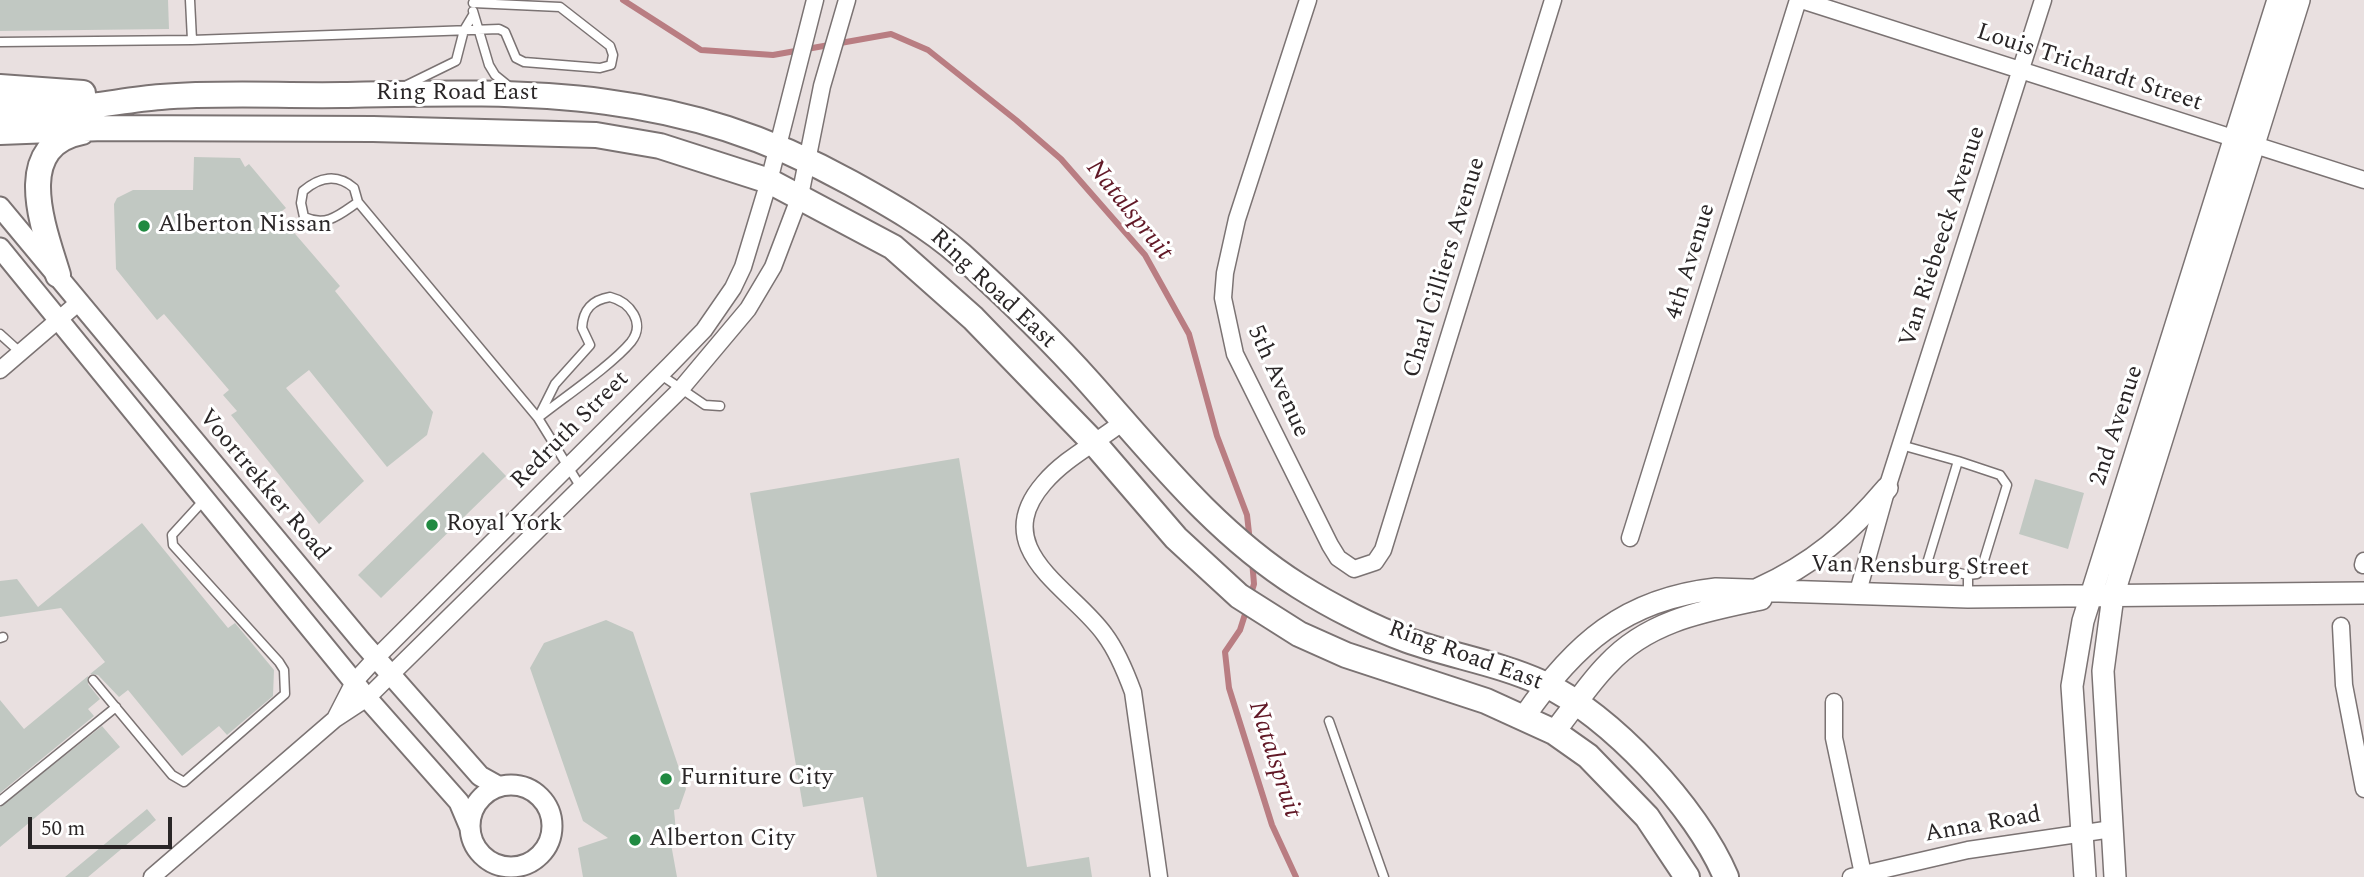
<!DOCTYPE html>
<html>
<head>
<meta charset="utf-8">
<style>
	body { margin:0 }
	#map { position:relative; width:2364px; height:877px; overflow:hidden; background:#e9e0e0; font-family:Spectral,serif }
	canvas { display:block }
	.scale { position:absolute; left:28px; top:817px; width:144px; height:32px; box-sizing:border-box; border:4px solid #2a2627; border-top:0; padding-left:9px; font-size:21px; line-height:24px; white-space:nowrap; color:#2a2627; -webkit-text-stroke:5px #fff; paint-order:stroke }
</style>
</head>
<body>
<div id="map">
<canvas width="2364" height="877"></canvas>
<div class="scale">50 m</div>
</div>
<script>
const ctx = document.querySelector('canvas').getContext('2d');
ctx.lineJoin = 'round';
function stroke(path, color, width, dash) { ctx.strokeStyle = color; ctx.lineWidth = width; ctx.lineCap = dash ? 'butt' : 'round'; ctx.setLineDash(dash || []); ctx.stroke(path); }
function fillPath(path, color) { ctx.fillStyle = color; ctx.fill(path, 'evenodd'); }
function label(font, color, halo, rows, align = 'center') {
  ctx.font = font + ' Spectral,serif'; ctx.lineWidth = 6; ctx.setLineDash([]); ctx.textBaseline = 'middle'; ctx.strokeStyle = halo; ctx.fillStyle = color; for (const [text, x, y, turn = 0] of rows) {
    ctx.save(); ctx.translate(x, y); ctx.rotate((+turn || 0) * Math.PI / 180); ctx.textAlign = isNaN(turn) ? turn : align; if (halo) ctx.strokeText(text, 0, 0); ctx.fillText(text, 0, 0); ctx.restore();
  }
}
const stream = new Path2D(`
	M 623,0 L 701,50 L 773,55 L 891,34 L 928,50 L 1016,120 L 1061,159 L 1145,255 L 1189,334 L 1217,436 L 1247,515 L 1250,542
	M 1250,597 L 1254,584 L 1252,560
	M 1247,608 L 1240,630 L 1225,652 L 1229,688 L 1272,825 L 1296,877`);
const building = new Path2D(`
	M 0,0 L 168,0 L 169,29 L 0,31 Z
	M 194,157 L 240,158 L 245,167 L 249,164 L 286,208 L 278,214 L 340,286 L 335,291 L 433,412 L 427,435 L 387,467 L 309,370 L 286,388 L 364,481 L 319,524 L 231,415 L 237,411 L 223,395 L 229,390 L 164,314 L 157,320 L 116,269 L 114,204 L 117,198 L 133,190 L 193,190 Z
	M 483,452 L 506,476 L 381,598 L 358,575 Z
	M 959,458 L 1027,867 L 1089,857 L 1092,877 L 877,877 L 863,797 L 803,807 L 750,493 Z
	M 2035,479 L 2084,493 L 2068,549 L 2019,534 Z
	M 142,523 L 228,628 L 235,623 L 274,670 L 273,696 L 227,735 L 219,726 L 182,756 L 128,690 L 119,697 L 98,675 L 90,674 L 105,662 L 61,608 L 0,617 L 0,581 L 17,579 L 38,607 Z
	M 606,620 L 633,632 L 686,789 L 679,809 L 674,810 L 676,832 L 669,833 L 677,877 L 583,877 L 578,848 L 608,838 L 583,821 L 530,668 L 544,643 Z
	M 88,676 L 88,684 L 100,699 L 88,709 L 94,716 L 0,793 L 0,700 L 24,729 Z
	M 102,726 L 120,747 L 0,847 L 0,807 Z
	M 147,809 L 156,820 L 88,877 L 65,877 Z`);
const service = new Path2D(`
	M 190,0 L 192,40 L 499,29 L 505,32 L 516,58 L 524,62 L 600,68 L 611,65 L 613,55 L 610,46 L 560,7 L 473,3
	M 473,11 L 489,65 L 495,75 L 511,88
	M 0,42 L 192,40
	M 407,85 L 456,61 L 464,30 L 473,15
	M 358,202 C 339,215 327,227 304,217 L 301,203 L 303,191 C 319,177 337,173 354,188 L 358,202 L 538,418 L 580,486
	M 610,297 C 630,302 646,323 631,342 C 612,365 563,398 538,418 L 555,384 L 590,345 L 582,328 C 583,309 592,300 610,297 Z
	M 0,334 L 21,353
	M 661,375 L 705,405 L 720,406
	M 1901,445 L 1958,461 L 1928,560 L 1933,567 L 1968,575 L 1968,596
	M 1958,461 L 2000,475 L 2007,485 L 1981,570 L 1977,574 L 1968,575
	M 0,638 L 3,637
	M 93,680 L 172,775 L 184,782 L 285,694 L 284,670 L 279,662 L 173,545 L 172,535 L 204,500
	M 1329,721 L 1384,877
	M 0,801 L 116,707`);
const minor = new Path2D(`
	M 1308,0 L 1237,219 L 1225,273 L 1223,298 L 1235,354 L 1330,545 L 1338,558 L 1354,569 L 1375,562 L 1383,550 L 1553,0
	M 1801,0 L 2364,180
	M 0,370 L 78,303
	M 1124,421 C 1098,442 1065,458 1044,483 C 986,550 1073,589 1105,635 C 1117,651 1126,673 1133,692 L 1159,877
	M 1630,538 L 1798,0
	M 2363,565 L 2364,561
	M 1857,595 L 1887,488 L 2043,0
	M 2341,626 L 2344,685 L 2364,789
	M 1834,702 L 1834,738 L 1863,874
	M 336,717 L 354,682 L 376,658 L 670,365 L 704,330 L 733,288 L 743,267 L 769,181 L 815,0
	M 152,877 L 335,719 L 367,698 L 680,390 L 748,309 L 773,267 L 800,196 L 822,86 L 847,0
	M 1851,877 L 1968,850 L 2112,829`);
const tertiary = new Path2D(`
	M 0,207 L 362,642 L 480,776 L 498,786
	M 0,248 L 367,698 L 459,802 L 470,828
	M470 826a41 41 0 1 1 82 0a41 41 0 1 1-82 0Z`);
const secondary = new Path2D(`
	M 1758,589 C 1813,564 1848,534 1887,488
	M 1524,717 C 1574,644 1625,599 1716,589 L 1968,597 L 2364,593
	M 1554,732 C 1572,710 1588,684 1608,664 C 1649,620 1705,611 1761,599
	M 2085,877 L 2072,686 L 2083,621 L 2278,0
	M 2115,877 L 2103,671 L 2113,596 L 2299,0`);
const primary = new Path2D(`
	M 0,87 L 83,93
	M 0,110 C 23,109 47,110 71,108 C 101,106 131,99 161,97 C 221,92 282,96 342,95 C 534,91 678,87 851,183 C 889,204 928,226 961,255 C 1005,295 1050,338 1090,383 C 1155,456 1215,533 1299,586 C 1329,605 1373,628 1407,640 C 1451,656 1498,663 1542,683 C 1610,714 1697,808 1726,877
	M 0,132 L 103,128 L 373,129 L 596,135 L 660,146 L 769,181 L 893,247 L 973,318 L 1095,444 L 1176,538 L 1239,596 L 1299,634 L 1346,655 L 1486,701 L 1554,732 L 1588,756 L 1647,817 L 1687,877
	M 58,275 C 45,231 10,146 82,132`);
const markers = [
	[144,226,7,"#208a41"],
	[432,525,7,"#208a41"],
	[666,779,7,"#208a41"],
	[635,840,7,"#208a41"]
];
const streetNames = [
	["Louis Trichardt Street",2089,69,18],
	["Ring Road East",457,94],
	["Van Riebeeck Avenue",1944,237,-72],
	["4th Avenue",1692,262,-73],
	["Charl Cilliers Avenue",1446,268,-73],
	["Ring Road East",992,290,43],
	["5th Avenue",1277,382,66],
	["2nd Avenue",2118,426,-72],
	["Redruth Street",571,431,-45],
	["Voortrekker Road",263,486,50],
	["Van Rensburg Street",1920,568,1],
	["Ring Road East",1465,657,20],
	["Anna Road",1983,826,-10]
];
const poiNames = [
	["Alberton Nissan",158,226],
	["Royal York",446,525],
	["Furniture City",680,779],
	["Alberton City",649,840]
];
const waterNames = [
	["Natalspruit",1128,211,51],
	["Natalspruit",1273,760,72]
];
stroke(stream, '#b97d82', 6);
fillPath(building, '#c1c8c2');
stroke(service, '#7b7373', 11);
stroke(minor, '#7b7373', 19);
stroke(tertiary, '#7b7373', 23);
stroke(secondary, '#7b7373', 24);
stroke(primary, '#7b7373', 28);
stroke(service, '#fff', 8);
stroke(minor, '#fff', 16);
stroke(tertiary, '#fff', 19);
stroke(secondary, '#fff', 21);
stroke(primary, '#fff', 24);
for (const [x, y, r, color] of markers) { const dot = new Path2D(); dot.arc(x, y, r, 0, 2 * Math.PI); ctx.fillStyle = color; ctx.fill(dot); stroke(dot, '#fff', 2.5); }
label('24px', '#2a2627', '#fff', streetNames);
label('24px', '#2a2627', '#fff', poiNames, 'left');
label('italic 26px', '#611826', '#fff', waterNames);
</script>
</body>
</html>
